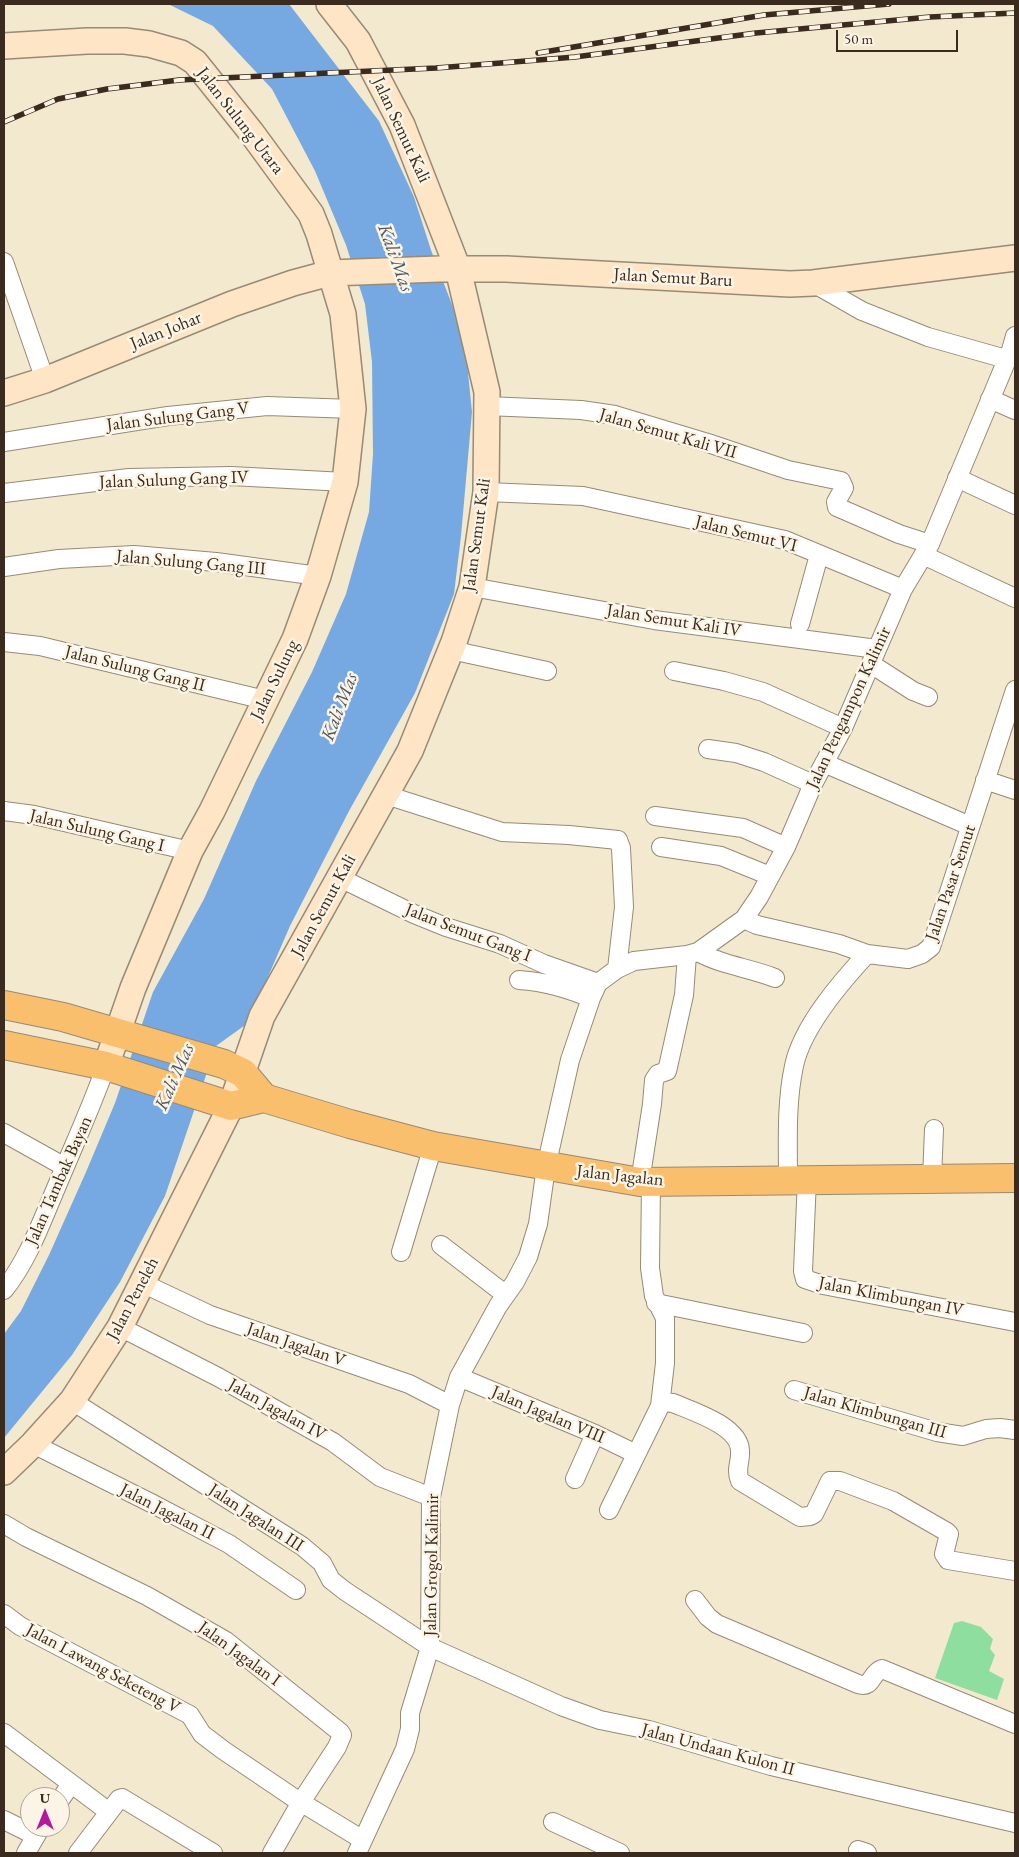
<!DOCTYPE html>
<html>
<head>
<meta charset="utf-8">
<style>
	body { margin:0 }
	#map { position:relative; width:1019px; height:1857px; overflow:hidden; background:#f3e9cf; font-family:"EB Garamond",serif }
	canvas { display:block }
	.frame { position:absolute; inset:0; border:5px solid #3b2a1e; pointer-events:none }
	.north { position:absolute; left:20px; top:1787px; width:50px; height:50px; box-sizing:border-box; background:#fcf5e5; border:1px solid #afa495; border-radius:50%; rotate:0deg; font-size:14px; font-weight:700; line-height:20px; text-align:center; color:#3b2a1e }
	.north::after { content:''; display:block; margin:auto; width:18px; height:22px; background:#b5179e; clip-path:polygon(50% 0,100% 100%,50% 72%,0 100%) }
	.scale { position:absolute; left:836px; top:30px; width:122px; height:22px; box-sizing:border-box; border:2px solid #3b2a1e; border-top:0; padding-left:6px; font-size:15px; line-height:18px; white-space:nowrap; color:#3b2a1e; -webkit-text-stroke:4px #fcf5e5; paint-order:stroke }
</style>
</head>
<body>
<div id="map">
<canvas width="1019" height="1857"></canvas>
<div class="frame"></div>
<div class="north">U</div>
<div class="scale">50 m</div>
</div>
<script>
const ctx = document.querySelector('canvas').getContext('2d');
ctx.lineJoin = 'round';
function fillPath(path, color) { ctx.fillStyle = color; ctx.fill(path, 'evenodd'); }
function stroke(path, color, width, dash) { ctx.strokeStyle = color; ctx.lineWidth = width; ctx.lineCap = dash ? 'butt' : 'round'; ctx.setLineDash(dash || []); ctx.stroke(path); }
function label(font, color, halo, rows, align = 'center') {
  ctx.font = font + ' "EB Garamond",serif'; ctx.lineWidth = 5; ctx.setLineDash([]); ctx.textBaseline = 'middle'; ctx.strokeStyle = halo; ctx.fillStyle = color; for (const [text, x, y, turn = 0] of rows) {
    ctx.save(); ctx.translate(x, y); ctx.rotate((+turn || 0) * Math.PI / 180); ctx.textAlign = isNaN(turn) ? turn : align; if (halo) ctx.strokeText(text, 0, 0); ctx.fillText(text, 0, 0); ctx.restore();
  }
}
const green = new Path2D(`
	M 962,1621 L 981,1627 L 993,1639 L 990,1649 L 995,1655 L 989,1671 L 1004,1679 L 997,1700 L 935,1678 L 954,1623 Z`);
const water = new Path2D(`
	M 168,4 L 289,4 L 379,121 L 414,197 L 431,250 L 451,302 L 465,343 L 472,412 L 461,536 L 454,594 L 415,693 L 349,811 L 290,926 L 248,1023 L 216,1046 L 165,1196 L 120,1282 L 72,1355 L 4,1438 L 4,1334 L 21,1311 L 49,1255 L 86,1172 L 115,1103 L 153,992 L 204,899 L 256,781 L 312,672 L 346,594 L 369,512 L 373,454 L 372,362 L 365,304 L 346,245 L 315,171 L 272,89 L 213,26 Z`);
const street = new Path2D(`
	M 4,262 L 45,380
	M 813,283 L 862,311 L 928,337 L 1006,359
	M 990,399 L 1015,410
	M 487,406 L 581,410 L 615,415 L 708,443 L 788,470 L 841,481 L 844,488 L 836,502 L 837,507 L 899,534 L 930,544
	M 4,442 L 168,416 L 267,406 L 353,409
	M 957,478 L 1015,505
	M 486,492 L 583,496 L 785,540 L 903,589
	M 4,493 L 129,478 L 231,476 L 345,482
	M 923,555 L 1015,598
	M 4,567 L 59,559 L 134,555 L 216,562 L 318,576
	M 472,587 L 654,620 L 877,649
	M 800,624 L 819,555
	M 4,642 L 40,646 L 265,700
	M 451,650 L 547,671
	M 871,664 L 913,691 L 928,697
	M 674,671 L 724,681 L 763,692 L 843,728
	M 708,749 L 736,753 L 764,762 L 813,784
	M 824,763 L 970,826
	M 985,780 L 1015,790
	M 386,795 L 502,832 L 569,835 L 618,840 L 621,848 L 624,907 L 617,969
	M 4,811 L 34,815 L 190,851
	M 655,816 L 743,828 L 786,847
	M 661,847 L 721,856 L 770,876
	M 340,878 L 414,914 L 446,927 L 500,944 L 544,964 L 598,983
	M 744,919 L 757,925 L 839,944 L 867,954 L 908,959 L 922,954 L 931,947 L 1015,690
	M 698,952 C 721,965 750,968 775,978
	M 519,980 C 546,982 566,988 591,998
	M 4,1133 L 65,1167
	M 807,1179 L 803,1271 L 805,1279 L 823,1285 L 1015,1322
	M 932,1179 L 934,1129
	M 788,1180 C 788,1142 786,1103 794,1066 C 802,1027 840,983 867,954
	M 640,1182 L 652,1104 L 654,1080 L 658,1074 L 667,1071 L 668,1067 L 684,995 L 687,955
	M 441,1245 L 506,1295
	M 401,1252 L 433,1146
	M 142,1283 L 210,1315 L 409,1384 L 450,1405
	M 4,1290 C 28,1260 41,1223 56,1188 C 73,1147 91,1108 106,1066
	M 656,1303 L 803,1333
	M 120,1327 L 218,1377 L 333,1442 L 380,1477 L 431,1497
	M 459,1377 L 595,1434 L 636,1454
	M 794,1390 L 937,1432 L 963,1436 L 986,1429 L 1000,1428 L 1015,1430
	M 72,1401 L 302,1546 L 322,1563 L 331,1580 L 345,1591 L 430,1647 L 561,1706 L 600,1720 L 649,1730 L 771,1766 L 1015,1823
	M 660,1406 L 665,1402 L 673,1403 C 692,1411 740,1426 740,1451 C 741,1462 735,1469 740,1481 L 800,1517 L 810,1516 L 814,1514 L 830,1481 L 840,1481 L 893,1501 L 947,1532 L 949,1534 L 944,1554 L 948,1560 L 1015,1571
	M 33,1444 L 153,1504 L 229,1544 L 296,1590
	M 575,1479 L 595,1434
	M 609,1510 L 660,1406 L 665,1363 L 665,1318 L 654,1296 L 650,1268 L 651,1181
	M 4,1524 L 26,1537 L 147,1596 L 226,1641 L 340,1732 L 342,1735 L 337,1747 L 301,1802 L 272,1853
	M 695,1600 L 708,1617 L 717,1624 L 858,1684 C 873,1689 870,1673 882,1669 L 1015,1724
	M 4,1614 L 20,1626 L 190,1715 L 202,1734 L 223,1750 L 294,1798 L 363,1840
	M 4,1733 L 109,1812
	M 60,1800 L 71,1784
	M 4,1820 L 36,1836
	M 553,1822 L 620,1853
	M 858,1850 L 867,1853
	M 26,1853 L 41,1827
	M 78,1853 L 119,1799 L 122,1798 L 213,1853
	M 357,1853 L 405,1749 L 410,1729 L 410,1713 L 430,1647 L 431,1497 L 450,1405 L 459,1377 L 498,1306 L 515,1282 L 528,1257 L 538,1224 L 546,1167 L 570,1060 L 591,998 L 598,983 L 617,969 L 634,961 L 687,955 L 698,952 L 744,919 L 759,897 L 786,847 L 813,784 L 843,728 L 903,589 L 930,544 L 1011,350 L 1015,336`);
const secondary = new Path2D(`
	M 4,46 L 87,41 L 125,41 L 149,44 L 181,53 L 195,62 L 251,132 L 311,214 L 319,234 L 343,314 L 353,409 L 345,482 L 318,576 L 295,639 L 212,811 L 190,851 L 133,988 L 106,1066
	M 4,393 L 45,380 L 232,304 L 293,283 L 330,273 L 439,269 L 506,269 L 790,284 L 813,283 L 1015,258
	M 4,1472 L 33,1444 L 72,1401 L 120,1327 L 231,1106 L 262,1016 L 410,751 L 454,642 L 472,587 L 486,492 L 487,392 L 458,269 L 402,125 L 358,41 L 329,4`);
const primary = new Path2D(`
	M 4,1005 L 63,1017 L 224,1064 L 243,1073 L 264,1098
	M 4,1045 L 106,1066 L 231,1106 L 264,1098 L 350,1124 L 433,1146 L 640,1182 L 1015,1178`);
const rail = new Path2D(`
	M 538,53 L 764,15 L 889,4
	M 4,122 L 58,99 L 107,89 L 179,80 L 436,68 L 501,63 L 575,57 L 756,33 L 930,17 L 1015,13`);
const streetNames = [
	["Jalan Sulung Utara",240,121,52],
	["Jalan Semut Kali",401,130,65],
	["Jalan Semut Baru",673,278,3],
	["Jalan Johar",166,331,-22],
	["Jalan Sulung Gang V",178,417,-7],
	["Jalan Semut Kali VII",668,434,16],
	["Jalan Sulung Gang IV",174,480,-2],
	["Jalan Semut VI",746,534,14],
	["Jalan Semut Kali",477,535,-82],
	["Jalan Sulung Gang III",191,563,5],
	["Jalan Semut Kali IV",674,621,9],
	["Jalan Sulung Gang II",135,669,14],
	["Jalan Sulung",275,680,-64],
	["Jalan Pengampon Kalimir",849,708,-65],
	["Jalan Sulung Gang I",97,831,13],
	["Jalan Pasar Semut",951,883,-71],
	["Jalan Semut Kali",324,906,-61],
	["Jalan Semut Gang I",468,933,21],
	["Jalan Jagalan",620,1176,6],
	["Jalan Tambak Bayan",59,1181,-66],
	["Jalan Klimbungan IV",891,1297,11],
	["Jalan Peneleh",133,1299,-62],
	["Jalan Jagalan V",296,1345,19],
	["Jalan Jagalan IV",277,1410,29],
	["Jalan Klimbungan III",875,1413,16],
	["Jalan Jagalan VIII",548,1415,23],
	["Jalan Jagalan II",167,1512,27],
	["Jalan Jagalan III",256,1518,33],
	["Jalan Grogol Kalimir",432,1565,-89],
	["Jalan Jagalan I",239,1654,36],
	["Jalan Lawang Seketeng V",103,1669,28],
	["Jalan Undaan Kulon II",718,1750,15]
];
const waterNames = [
	["Kali Mas",395,258,70],
	["Kali Mas",340,707,-69],
	["Kali Mas",175,1077,-66]
];
fillPath(green, '#8edf9f');
fillPath(water, '#76a9e2');
stroke(street, '#978a76', 20);
stroke(secondary, '#978a76', 28);
stroke(primary, '#978a76', 30);
stroke(street, '#fff', 18);
stroke(secondary, '#fde5c5', 25);
stroke(primary, '#f9bf6d', 28);
stroke(rail, '#3b2a1e', 5.5);
stroke(rail, '#fcf5e5', 4, [11]);
label('18px', '#3b2a1e', '#fcf5e5', streetNames);
label('italic 19px', '#505663', '#fcf5e5', waterNames);
</script>
</body>
</html>
